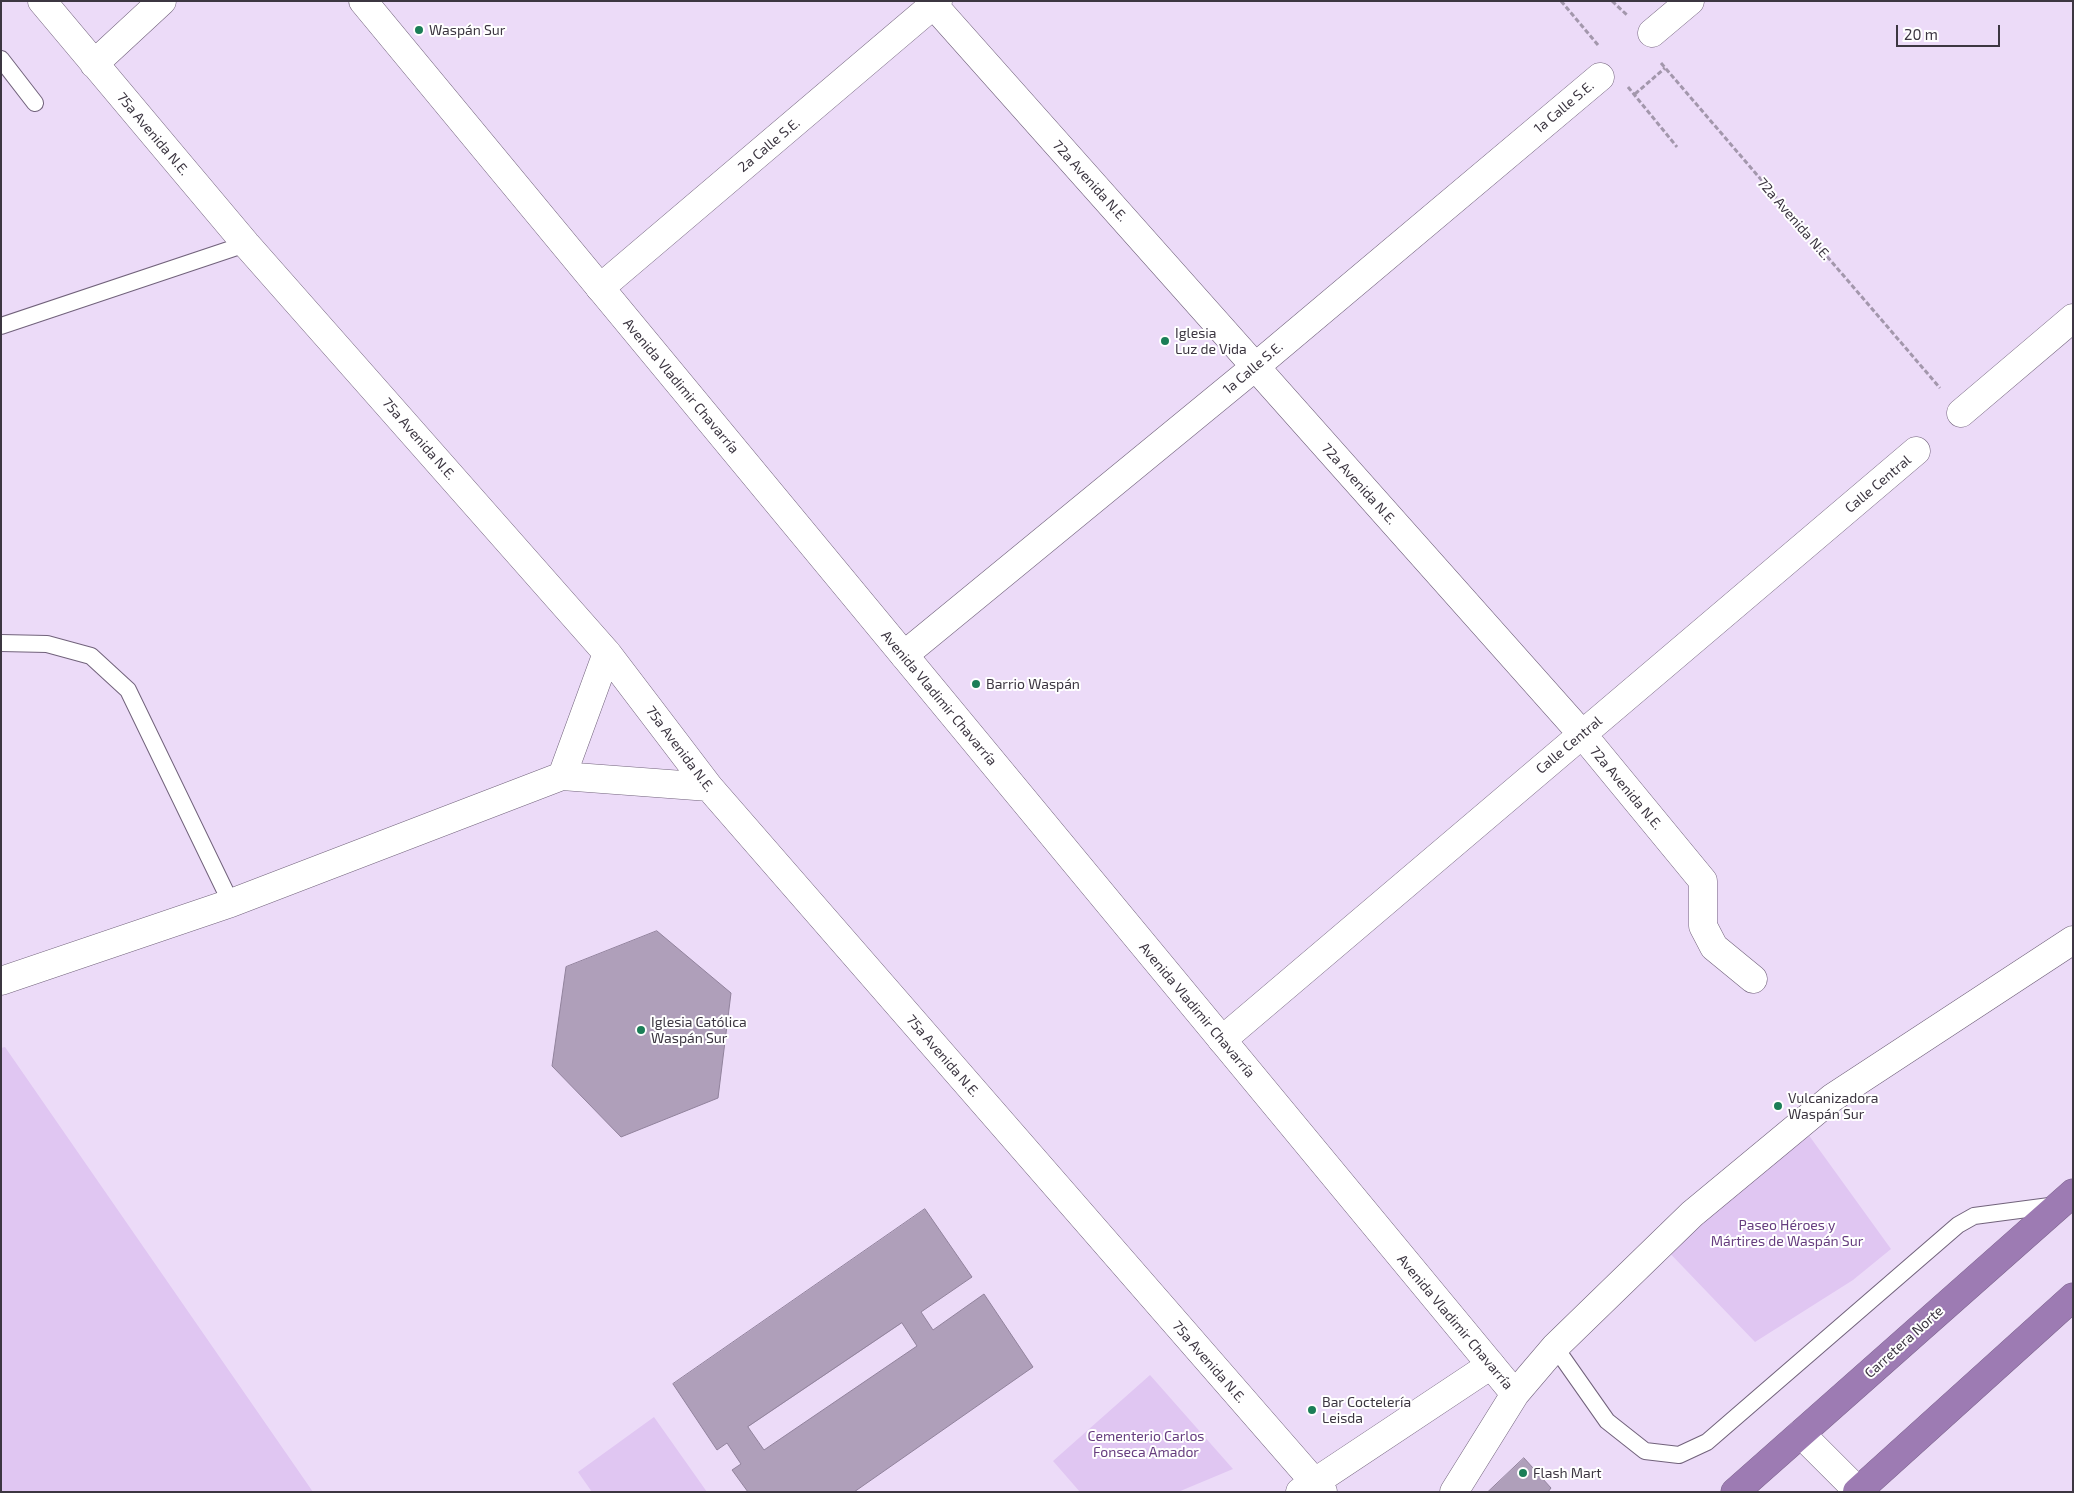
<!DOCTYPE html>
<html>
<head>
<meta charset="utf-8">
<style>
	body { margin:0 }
	#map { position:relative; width:2074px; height:1493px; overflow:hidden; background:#ecdbf8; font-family:"Exo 2",sans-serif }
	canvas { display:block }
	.frame { position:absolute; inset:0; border:2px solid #3c3641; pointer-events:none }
	.scale { position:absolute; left:1896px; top:25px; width:104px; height:22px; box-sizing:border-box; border:2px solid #3c3641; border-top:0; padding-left:6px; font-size:15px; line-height:18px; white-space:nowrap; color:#3c3641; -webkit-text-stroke:4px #fff; paint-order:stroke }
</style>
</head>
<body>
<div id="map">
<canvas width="2074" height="1493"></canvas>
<div class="frame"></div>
<div class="scale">20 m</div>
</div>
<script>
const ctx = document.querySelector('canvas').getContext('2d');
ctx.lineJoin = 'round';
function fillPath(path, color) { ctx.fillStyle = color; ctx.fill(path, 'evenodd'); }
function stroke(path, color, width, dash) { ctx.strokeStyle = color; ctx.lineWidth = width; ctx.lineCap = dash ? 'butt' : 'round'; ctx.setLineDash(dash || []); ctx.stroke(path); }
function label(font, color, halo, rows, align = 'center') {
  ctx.font = font + ' "Exo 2",sans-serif'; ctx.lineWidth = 4; ctx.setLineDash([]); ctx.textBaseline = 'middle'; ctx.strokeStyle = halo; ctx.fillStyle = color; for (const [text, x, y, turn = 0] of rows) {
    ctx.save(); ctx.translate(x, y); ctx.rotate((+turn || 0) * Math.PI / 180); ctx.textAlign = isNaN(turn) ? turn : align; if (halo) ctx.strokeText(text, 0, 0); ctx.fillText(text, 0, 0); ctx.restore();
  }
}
const green = new Path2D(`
	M 5,1047 L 313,1492 L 1,1492 L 1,1048 Z
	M 1800,1123 L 1891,1249 L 1853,1280 L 1755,1342 L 1661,1244 Z
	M 1150,1375 L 1233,1469 L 1178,1492 L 1080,1492 L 1053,1461 Z
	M 654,1417 L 707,1492 L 592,1492 L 578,1472 Z`);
const building = new Path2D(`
	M 657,931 L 731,993 L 718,1098 L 621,1137 L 552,1066 L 566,967 Z
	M 925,1209 L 972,1277 L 921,1312 L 933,1330 L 984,1294 L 1033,1367 L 854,1492 L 748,1492 L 732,1470 L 741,1464 L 727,1443 L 717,1450 L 673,1384 ZM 902,1323 L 917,1346 L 764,1450 L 748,1427 Z
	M 1524,1458 L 1551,1488 L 1548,1492 L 1488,1492 Z`);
const path = new Path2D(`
	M 1561,1 L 1598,45
	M 1612,1 L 1627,15
	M 1661,63 L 1940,388
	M 1628,87 L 1677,147
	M 1635,94 L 1665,68`);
const lane = new Path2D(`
	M 1,59 L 35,103
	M 1,326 L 246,244
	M 1,643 L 47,644 L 91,656 L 128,690 L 231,903
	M 1555,1347 L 1607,1421 L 1645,1451 L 1679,1455 L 1707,1442 L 1958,1225 L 1974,1216 L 2057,1205`);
const street = new Path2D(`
	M 42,1 L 246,244 L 607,653 L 709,787 L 1323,1492
	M 930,1 L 1582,734 L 1703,881 L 1703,926 L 1714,947 L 1753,979
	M 1652,33 L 1690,1
	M 94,64 L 162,1
	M 600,288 L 938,1
	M 1961,413 L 2073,318
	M 904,655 L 1255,367 L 1600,77
	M 562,776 L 607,653
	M 1,981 L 231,903 L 562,776 L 709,787
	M 1222,1040 L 1916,451
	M 1801,1434 L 1859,1492
	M 1300,1492 L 1491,1365`);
const secondary = new Path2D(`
	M 363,1 L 1515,1394
	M 1454,1492 L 1515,1394 L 1555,1347 L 1692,1214 L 1832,1098 L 2073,940`);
const highway = new Path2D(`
	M 1735,1492 L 2073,1193
	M 1857,1492 L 2073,1297`);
const markers = [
	[419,30,5,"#1b7e57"],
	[1165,341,5,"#1b7e57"],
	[976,684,5,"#1b7e57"],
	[641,1030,5,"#1b7e57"],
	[1778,1106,5,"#1b7e57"],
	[1312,1410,5,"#1b7e57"],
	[1523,1473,5,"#1b7e57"]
];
const poiNames = [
	["Waspán Sur",429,30],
	["Iglesia",1175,333],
	["Luz de Vida",1175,349],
	["Barrio Waspán",986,684],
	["Iglesia Católica",651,1022],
	["Waspán Sur",651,1038],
	["Vulcanizadora",1788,1098],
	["Waspán Sur",1788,1114],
	["Bar Coctelería",1322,1402],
	["Leisda",1322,1418],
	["Flash Mart",1533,1473]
];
const streetNames = [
	["1a Calle S.E.",1564,107,-40],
	["75a Avenida N.E.",153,134,50],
	["2a Calle S.E.",769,145,-40],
	["72a Avenida N.E.",1090,181,48],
	["72a Avenida N.E.",1794,219,49],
	["1a Calle S.E.",1253,368,-40],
	["Avenida Vladimir Chavarría",681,386,50],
	["75a Avenida N.E.",419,439,49],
	["72a Avenida N.E.",1359,484,48],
	["Calle Central",1878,484,-40],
	["Avenida Vladimir Chavarría",939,698,50],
	["Calle Central",1569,745,-40],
	["75a Avenida N.E.",680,749,53],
	["72a Avenida N.E.",1626,788,50],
	["Avenida Vladimir Chavarría",1197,1010,50],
	["75a Avenida N.E.",943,1056,49],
	["Avenida Vladimir Chavarría",1455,1322,50],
	["Carretera Norte",1904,1342,-42],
	["75a Avenida N.E.",1209,1362,49]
];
const parkNames = [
	["Paseo Héroes y",1787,1225],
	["Mártires de Waspán Sur",1787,1241],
	["Cementerio Carlos",1146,1436],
	["Fonseca Amador",1146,1452]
];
fillPath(green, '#e0c6f2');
fillPath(building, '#af9fba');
stroke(building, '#91829c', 1);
stroke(lane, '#71627b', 18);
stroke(street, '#71627b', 29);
stroke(secondary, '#71627b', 29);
stroke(highway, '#7b638b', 29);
stroke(path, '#a397ac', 3, [5, 2.5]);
stroke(lane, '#fff', 16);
stroke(street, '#fff', 28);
stroke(secondary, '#fff', 28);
stroke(highway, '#9d7bb3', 28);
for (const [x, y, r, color] of markers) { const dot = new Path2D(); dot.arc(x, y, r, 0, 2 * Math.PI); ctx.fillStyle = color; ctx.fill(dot); stroke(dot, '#fff', 2); }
label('14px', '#3c3641', '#fff', poiNames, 'left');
label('14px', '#3c3641', '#fff', streetNames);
label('14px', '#663d7f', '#fff', parkNames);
</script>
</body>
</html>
